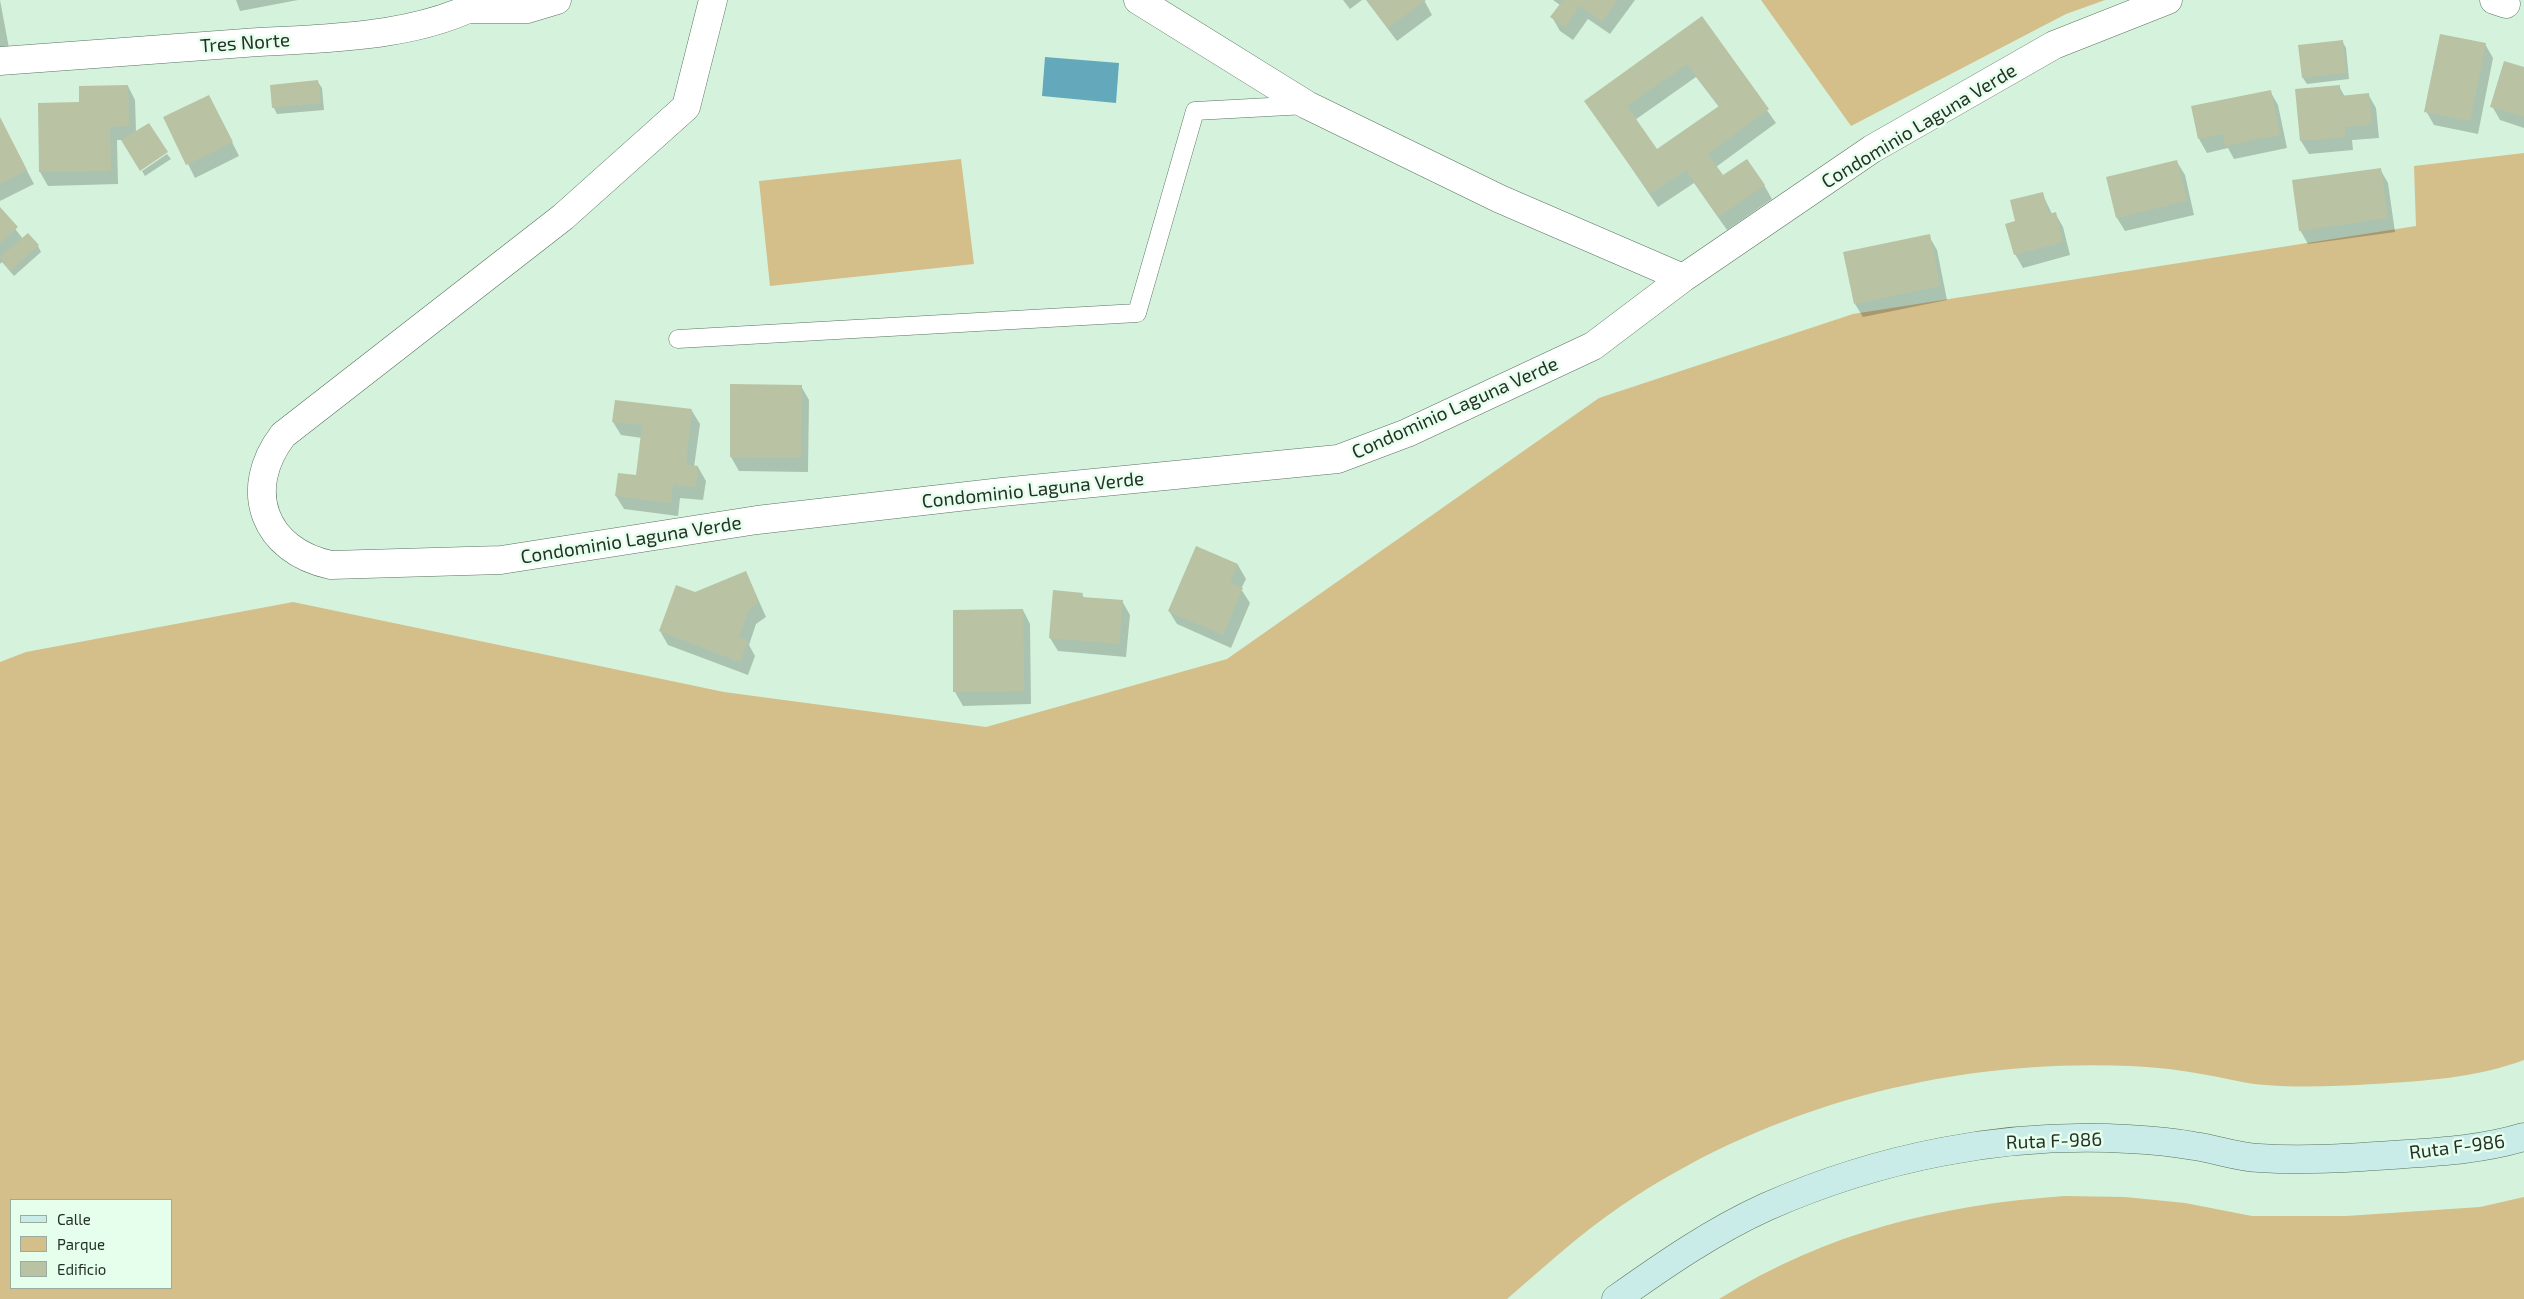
<!DOCTYPE html>
<html>
<head>
<meta charset="utf-8">
<style>
	body { margin:0 }
	#map { position:relative; width:2524px; height:1299px; overflow:hidden; background:#d5f3dc; font-family:"Exo 2",sans-serif }
	canvas { display:block }
	.legend { position:absolute; left:10px; top:1199px; width:162px; height:90px; box-sizing:border-box; background:#e6ffec; border:1px solid #99ad9e; margin:0; padding:6px 9px; list-style:none; font-size:15px; color:#253128 }
	.legend li { display:flex; align-items:center; gap:10px; height:25px }
	.legend b { width:25px; border:1px solid #99ad9e }
</style>
</head>
<body>
<div id="map">
<canvas width="2524" height="1299"></canvas>
<ul class="legend">
<li><b style="height:6px;background:#caece8"></b>Calle</li>
<li><b style="height:14px;background:#d4be8a"></b>Parque</li>
<li><b style="height:14px;background:#b9c2a2"></b>Edificio</li>
</ul>
</div>
<script>
const ctx = document.querySelector('canvas').getContext('2d');
ctx.lineJoin = 'round';
function fillPath(path, color) { ctx.fillStyle = color; ctx.fill(path, 'evenodd'); }
function stroke(path, color, width, dash) { ctx.strokeStyle = color; ctx.lineWidth = width; ctx.lineCap = dash ? 'butt' : 'round'; ctx.setLineDash(dash || []); ctx.stroke(path); }
function label(font, color, halo, rows, align = 'center') {
  ctx.font = font + ' "Exo 2",sans-serif'; ctx.lineWidth = 5; ctx.setLineDash([]); ctx.textBaseline = 'middle'; ctx.strokeStyle = halo; ctx.fillStyle = color; for (const [text, x, y, turn = 0] of rows) {
    ctx.save(); ctx.translate(x, y); ctx.rotate((+turn || 0) * Math.PI / 180); ctx.textAlign = isNaN(turn) ? turn : align; if (halo) ctx.strokeText(text, 0, 0); ctx.fillText(text, 0, 0); ctx.restore();
  }
}
const green = new Path2D(`
	M 1761,0 L 2105,0 L 2066,14 L 1851,126 Z
	M 2524,153 L 2524,1060 C 2475,1078 2425,1081 2374,1084 C 2339,1086 2301,1088 2266,1085 C 2246,1084 2226,1078 2207,1075 C 2182,1070 2156,1067 2131,1066 C 1952,1058 1769,1105 1621,1206 C 1580,1234 1544,1267 1507,1299 L 0,1299 L 0,662 L 26,652 L 293,602 L 724,692 L 986,727 L 1227,659 L 1599,398 L 1853,314 L 2416,226 L 2414,166 ZM 11,1200 L 171,1200 L 171,1288 L 11,1288 Z
	M 961,159 L 974,264 L 770,286 L 759,181 Z
	M 2064,1196 L 2125,1197 L 2185,1203 L 2252,1216 L 2346,1216 L 2480,1207 L 2524,1197 L 2524,1299 L 1719,1299 C 1827,1232 1939,1205 2064,1196 Z`);
const water = new Path2D(`
	M 1045,57 L 1119,63 L 1116,103 L 1042,96 Z`);
const shadow = new Path2D(`
	M 0,0 L 9,48 L 0,50 Z
	M 236,0 L 298,0 L 240,11 Z
	M 1343,0 L 1362,0 L 1350,9 Z
	M 1366,0 L 1424,0 L 1432,15 L 1397,41 Z
	M 1553,0 L 1635,0 L 1610,34 L 1588,19 L 1573,40 L 1560,31 L 1552,17 L 1560,5 Z
	M 1702,18 L 1776,123 L 1716,167 L 1723,177 L 1764,185 L 1772,199 L 1727,230 L 1694,183 L 1658,207 L 1586,101 ZM 1696,77 L 1719,107 L 1657,151 L 1635,120 Z
	M 2342,41 L 2346,48 L 2349,79 L 2307,84 L 2303,78 Z
	M 2485,44 L 2493,58 L 2478,134 L 2434,125 L 2426,111 Z
	M 2524,68 L 2524,128 L 2500,120 L 2492,106 Z
	M 318,82 L 322,88 L 324,110 L 277,114 L 274,108 L 271,86 Z
	M 128,86 L 135,100 L 136,132 L 123,140 L 117,140 L 118,184 L 48,186 L 40,172 L 80,103 Z
	M 2339,86 L 2345,97 L 2368,94 L 2376,108 L 2379,138 L 2352,140 L 2353,150 L 2309,154 L 2301,141 Z
	M 2270,91 L 2278,105 L 2287,148 L 2234,159 L 2228,148 L 2207,153 L 2199,139 Z
	M 209,96 L 239,156 L 195,178 L 188,164 Z
	M 0,119 L 34,184 L 0,201 Z
	M 167,154 L 171,159 L 145,176 L 142,171 Z
	M 2177,162 L 2185,175 L 2194,215 L 2125,231 L 2117,218 Z
	M 2380,169 L 2388,183 L 2395,232 L 2308,244 L 2300,230 Z
	M 2042,193 L 2052,214 L 2055,213 L 2063,227 L 2070,255 L 2023,268 L 2015,254 L 2017,222 Z
	M 0,209 L 23,239 L 38,246 L 41,252 L 14,276 L 2,262 L 0,264 Z
	M 1929,236 L 1937,250 L 1947,300 L 1863,317 L 1855,304 Z
	M 801,386 L 809,400 L 808,472 L 739,471 L 731,457 Z
	M 692,411 L 700,424 L 694,467 L 698,467 L 706,481 L 703,500 L 680,498 L 678,516 L 624,509 L 616,496 L 637,476 L 642,438 L 621,435 L 613,422 Z
	M 1197,548 L 1238,565 L 1246,579 L 1241,589 L 1250,603 L 1231,648 L 1177,624 L 1169,611 Z
	M 746,572 L 766,617 L 756,624 L 749,645 L 755,656 L 748,675 L 668,645 L 660,631 L 695,594 Z
	M 1082,594 L 1084,598 L 1122,601 L 1130,615 L 1126,657 L 1058,651 L 1050,638 Z
	M 1023,610 L 1030,624 L 1031,704 L 963,706 L 955,692 Z`);
const building = new Path2D(`
	M 1367,0 L 1426,0 L 1388,28 Z
	M 1563,0 L 1617,0 L 1602,22 L 1580,6 L 1565,27 L 1550,17 Z
	M 1702,16 L 1769,109 L 1708,154 L 1723,175 L 1747,159 L 1765,185 L 1718,217 L 1686,170 L 1650,194 L 1584,101 ZM 1687,64 L 1719,106 L 1657,149 L 1627,106 Z
	M 2440,34 L 2486,43 L 2470,121 L 2424,112 Z
	M 2343,40 L 2346,73 L 2302,78 L 2298,45 Z
	M 2504,61 L 2524,67 L 2524,117 L 2490,107 Z
	M 318,80 L 321,103 L 272,108 L 270,85 Z
	M 128,85 L 129,126 L 110,127 L 111,171 L 39,172 L 38,103 L 79,102 L 79,86 Z
	M 2340,85 L 2340,96 L 2369,93 L 2372,124 L 2345,127 L 2345,137 L 2300,141 L 2295,89 Z
	M 2271,90 L 2280,135 L 2225,146 L 2223,134 L 2198,139 L 2191,106 Z
	M 209,95 L 233,142 L 186,165 L 163,117 Z
	M 0,117 L 27,170 L 0,184 Z
	M 149,123 L 168,152 L 140,171 L 121,140 Z
	M 2177,160 L 2187,201 L 2116,218 L 2106,177 Z
	M 2381,168 L 2388,218 L 2299,231 L 2292,180 Z
	M 2043,192 L 2049,214 L 2056,212 L 2063,242 L 2014,255 L 2005,224 L 2015,221 L 2010,200 Z
	M 0,207 L 18,227 L 0,243 Z
	M 28,233 L 39,245 L 10,271 L 0,257 Z
	M 1930,234 L 1940,286 L 1854,304 L 1843,252 Z
	M 730,384 L 802,385 L 801,458 L 730,457 Z
	M 615,400 L 692,409 L 686,464 L 698,466 L 696,487 L 673,484 L 671,503 L 615,496 L 618,473 L 636,475 L 642,425 L 612,422 Z
	M 1196,546 L 1238,564 L 1230,582 L 1243,588 L 1223,635 L 1168,611 Z
	M 746,571 L 759,602 L 749,610 L 739,637 L 748,641 L 740,662 L 659,631 L 676,585 L 695,592 Z
	M 1053,590 L 1083,593 L 1082,597 L 1123,600 L 1119,644 L 1049,638 Z
	M 1023,609 L 1024,691 L 953,692 L 953,610 Z`);
const lane = new Path2D(`
	M 678,339 L 1137,313 L 1195,111 L 1307,105`);
const street = new Path2D(`
	M 713,0 L 686,107 L 563,217 L 283,435 C 241,490 264,551 331,565 L 501,560 L 757,520 L 1002,492 L 1338,459 L 1407,433 L 1593,346 L 1683,278
	M 1138,0 L 1307,105 L 1500,199 L 1683,278 L 1872,149 L 2054,45 L 2168,0
	M 2494,0 L 2506,4
	M 469,9 L 527,9 L 557,0
	M 0,61 C 82,55 164,49 245,43 C 323,38 417,39 486,0`);
const secondary = new Path2D(`
	M 1616,1299 C 1664,1265 1713,1231 1766,1207 C 1879,1157 2004,1132 2128,1139 C 2149,1140 2172,1142 2194,1146 C 2216,1149 2237,1157 2259,1158 C 2303,1161 2348,1158 2392,1155 C 2437,1152 2481,1150 2524,1137`);
const streetNames = [
	["Tres Norte",245,43,-4],
	["Condominio Laguna Verde",1919,126,-31],
	["Condominio Laguna Verde",1455,408,-24],
	["Condominio Laguna Verde",1033,490,-6],
	["Condominio Laguna Verde",631,540,-9],
	["Ruta F-986",2054,1141,-2],
	["Ruta F-986",2457,1147,-7]
];
fillPath(green, '#d4be8a');
fillPath(water, '#64a9bb');
fillPath(shadow, '#0003');
fillPath(building, '#b9c2a2');
stroke(lane, '#58735e', 19);
stroke(street, '#58735e', 29);
stroke(secondary, '#58735e', 29);
stroke(lane, '#fff', 18);
stroke(street, '#fff', 28);
stroke(secondary, '#caece8', 28);
label('19px', '#253128', '#e6ffec', streetNames);
</script>
</body>
</html>
